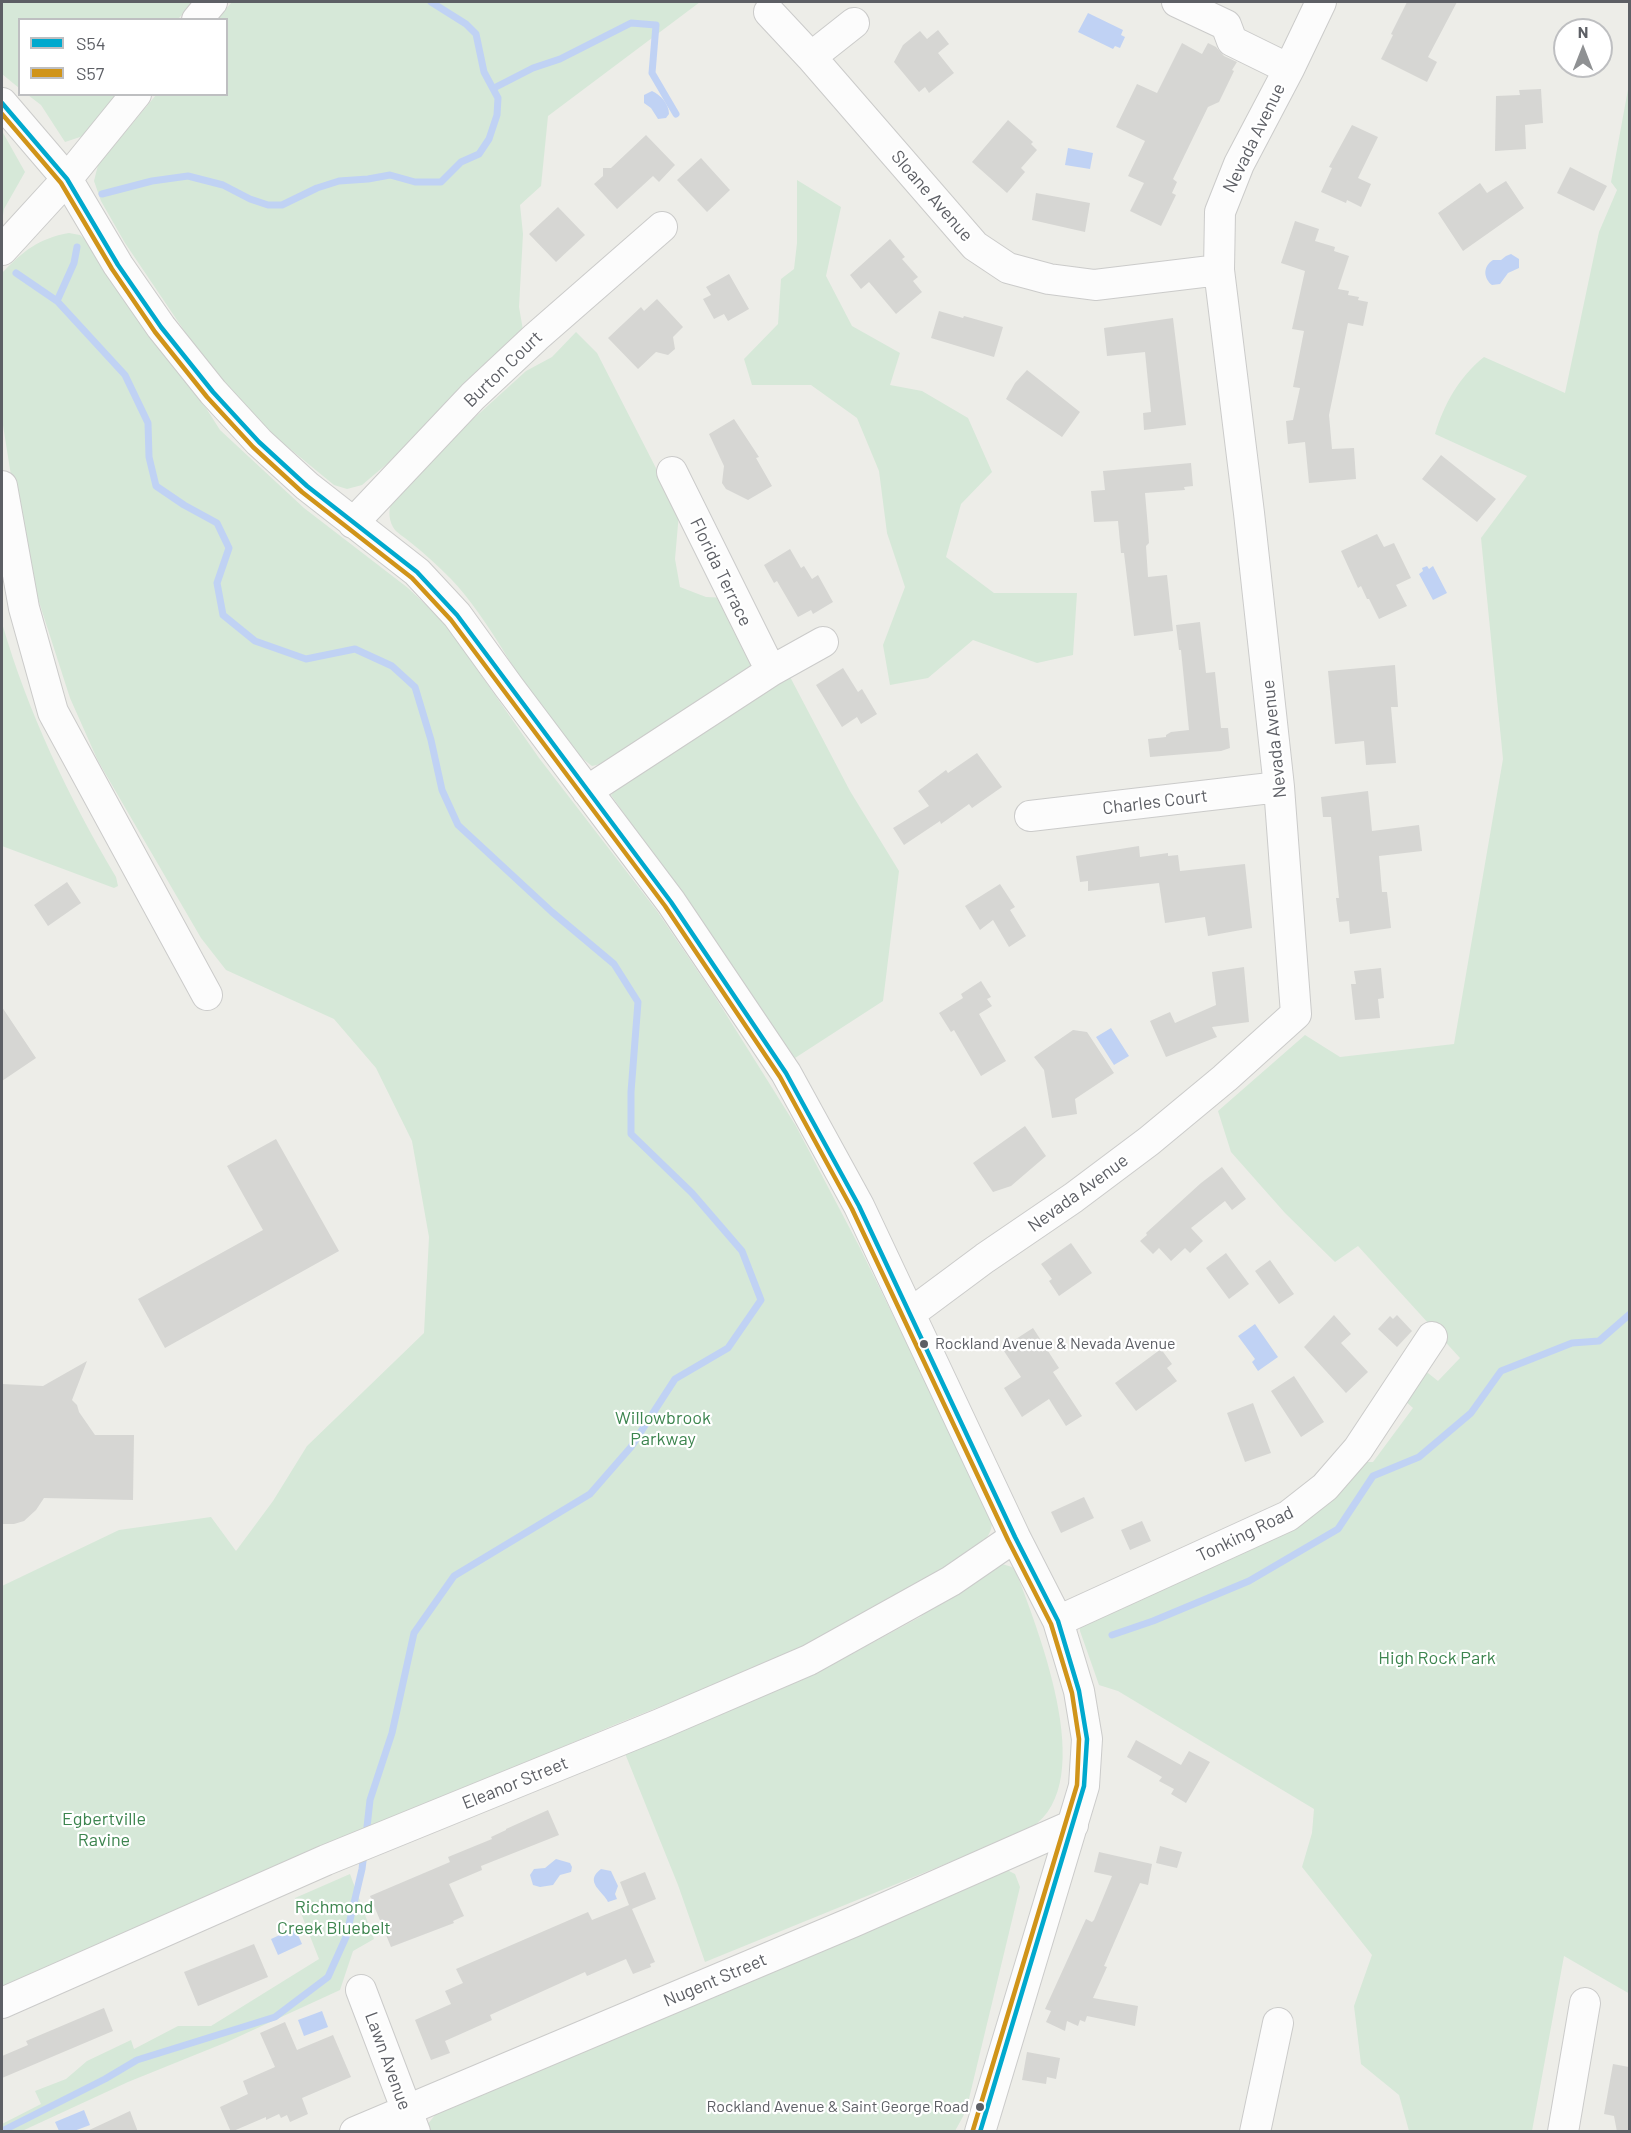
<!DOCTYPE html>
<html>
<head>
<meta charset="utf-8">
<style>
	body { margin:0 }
	#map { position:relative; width:1631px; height:2133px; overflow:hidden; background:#edede8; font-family:Barlow,sans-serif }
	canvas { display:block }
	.frame { position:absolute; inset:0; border:3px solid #5d5f65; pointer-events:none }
	.legend { position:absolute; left:18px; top:18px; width:210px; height:78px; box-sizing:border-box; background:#fff; border:2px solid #bebfc1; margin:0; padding:8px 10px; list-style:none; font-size:18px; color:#5d5f65 }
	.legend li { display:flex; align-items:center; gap:12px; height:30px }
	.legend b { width:30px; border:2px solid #bebfc1 }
	.north { position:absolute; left:1553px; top:18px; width:60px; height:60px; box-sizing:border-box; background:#fff; border:2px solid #bebfc1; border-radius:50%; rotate:0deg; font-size:16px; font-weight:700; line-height:24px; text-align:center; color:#5d5f65 }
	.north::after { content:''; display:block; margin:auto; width:21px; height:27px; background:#8f9193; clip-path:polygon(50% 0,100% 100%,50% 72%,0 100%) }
</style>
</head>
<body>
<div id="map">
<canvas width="1631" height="2133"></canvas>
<div class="frame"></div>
<ul class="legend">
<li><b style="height:8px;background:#00a9ce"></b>S54</li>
<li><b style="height:8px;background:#d09419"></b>S57</li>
</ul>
<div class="north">N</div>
</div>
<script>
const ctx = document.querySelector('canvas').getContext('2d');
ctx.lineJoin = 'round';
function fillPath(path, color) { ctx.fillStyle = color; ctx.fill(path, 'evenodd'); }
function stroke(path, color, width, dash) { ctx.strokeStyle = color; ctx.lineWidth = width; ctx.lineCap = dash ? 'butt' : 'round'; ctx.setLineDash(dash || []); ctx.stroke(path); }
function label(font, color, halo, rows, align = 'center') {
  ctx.font = font + ' Barlow,sans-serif'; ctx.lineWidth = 4.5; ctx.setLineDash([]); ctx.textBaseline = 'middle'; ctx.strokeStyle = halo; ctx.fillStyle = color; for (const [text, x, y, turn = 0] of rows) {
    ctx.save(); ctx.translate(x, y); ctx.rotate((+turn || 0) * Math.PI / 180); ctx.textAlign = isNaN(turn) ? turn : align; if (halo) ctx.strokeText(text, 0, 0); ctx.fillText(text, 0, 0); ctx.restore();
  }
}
const green = new Path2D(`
	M 2,2 L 194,2 L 178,19 L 20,20 L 19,88 L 2,74 Z
	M 232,2 L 700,2 L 548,116 L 541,186 L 520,205 L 523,234 L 519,307 L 523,330 L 388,463 L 362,485 L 347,489 L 334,485 L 256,421 L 206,363 L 125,243 L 101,201 L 94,181 L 98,165 L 156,95 L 226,94 L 226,20 L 217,19 Z
	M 1629,84 L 1630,1994 L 1564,1956 L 1532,2131 L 1409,2131 L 1399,2095 L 1361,2064 L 1354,2006 L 1372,1955 L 1302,1867 L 1312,1833 L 1314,1809 L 1118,1691 L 1099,1685 L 1080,1631 L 1080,1624 L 1361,1462 L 1373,1462 L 1413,1408 L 1404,1400 L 1421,1374 L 1428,1373 L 1438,1381 L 1460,1358 L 1358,1246 L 1335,1262 L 1285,1213 L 1231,1152 L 1218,1111 L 1305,1035 L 1340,1057 L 1454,1044 L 1503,759 L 1481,538 L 1527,476 L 1435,434 C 1444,404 1459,377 1484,357 L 1565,393 L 1599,232 L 1617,190 L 1611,182 Z
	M 28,95 L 116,95 L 83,136 L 65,142 L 41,105 Z
	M 2,131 L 25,172 L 4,209 L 2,222 Z
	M 797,180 L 841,207 L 826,276 L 852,326 L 900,353 L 890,385 L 922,391 L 968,418 L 992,472 L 961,504 L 946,557 L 994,593 L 1077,593 L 1073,655 L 1037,663 L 973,640 L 928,678 L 890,685 L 883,645 L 905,587 L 887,533 L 879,471 L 857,418 L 811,385 L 752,385 L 744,359 L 778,324 L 781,279 L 794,269 L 797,243 Z
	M 69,233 L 80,235 L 90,244 L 159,349 L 206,408 L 220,430 L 304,508 L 408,588 L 444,622 L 539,758 L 657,911 L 714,995 L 796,1126 L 859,1246 L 991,1516 C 994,1529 989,1535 982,1544 L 880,1611 L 764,1665 L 614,1725 L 229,1889 L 2,1991 L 2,1586 L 119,1530 L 211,1517 L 236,1551 L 273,1501 L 307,1446 L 424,1333 L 429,1237 L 412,1141 L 376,1068 L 334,1019 L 226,970 L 201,938 L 98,761 L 70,698 L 31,577 L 16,507 L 2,419 L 2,273 C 22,252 39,238 69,233 Z
	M 576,332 L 597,353 L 679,513 L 675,559 L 680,587 L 706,597 L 729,598 L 757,665 L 601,764 L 592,766 C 577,755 565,740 554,726 C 517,680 491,621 451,579 C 438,566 424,553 410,542 C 405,537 396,533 393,527 C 384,509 394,495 405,481 L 526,371 L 552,357 Z
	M 2,623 C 28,713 68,796 116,877 L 118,886 L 114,888 L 2,846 Z
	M 788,673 L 850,791 L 899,871 L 883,1001 L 795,1058 L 611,795 L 639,767 Z
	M 999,1563 L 1012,1567 L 1017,1574 C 1039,1634 1104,1793 1024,1832 L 705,1962 L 678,1885 L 622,1746 L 850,1655 L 920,1617 L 983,1569 Z
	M 1009,1871 L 1015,1874 L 1020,1887 L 966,2111 L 955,2131 L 427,2132 L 427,2125 L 435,2115 L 999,1872 Z
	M 350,1874 L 374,1939 L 353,1951 L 340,1990 L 227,2042 L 128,2082 L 22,2131 L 2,2131 L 2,2124 L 41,2104 L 35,2091 L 66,2079 L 87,2061 L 131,2040 L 134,2049 L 178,2026 L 211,2026 L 319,1959 L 295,1898 Z`);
const water = new Path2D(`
	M 1088,13 L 1123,30 L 1121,35 L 1125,37 L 1120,48 L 1115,46 L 1113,49 L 1078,32 Z
	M 652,91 C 661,95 669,104 669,114 L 666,118 L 658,119 L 651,108 L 644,103 L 644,95 Z
	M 1068,148 L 1093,153 L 1090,169 L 1065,165 Z
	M 1511,254 L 1519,259 L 1519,268 L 1508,273 L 1500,284 L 1492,285 C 1483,278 1483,266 1493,260 L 1501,260 L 1506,256 Z
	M 1427,566 L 1429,569 L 1433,566 L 1447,593 L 1433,600 L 1419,574 L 1423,571 L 1422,568 Z
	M 1111,1028 L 1129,1056 L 1114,1065 L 1096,1037 Z
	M 1255,1324 L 1278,1357 L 1258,1371 L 1252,1362 L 1255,1359 L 1238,1336 Z
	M 556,1859 L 570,1863 L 572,1867 L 571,1872 L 560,1875 L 553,1885 L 540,1887 L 533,1885 L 530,1875 L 534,1869 L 545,1868 Z
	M 601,1869 L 611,1871 L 618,1886 L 615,1894 L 617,1899 L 608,1902 C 604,1892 583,1882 601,1869 Z
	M 295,1928 L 302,1944 L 278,1955 L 271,1939 Z
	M 322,2011 L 328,2027 L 304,2036 L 298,2020 Z
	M 84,2110 L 90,2125 L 74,2131 L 59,2131 L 55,2122 Z`);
const stream = new Path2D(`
	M 494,88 L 533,68 L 560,59 L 631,23 L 656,25 L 652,73 L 676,114
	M 102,194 L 152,181 L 188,176 L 223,185 L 250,199 L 268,205 L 282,205 L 317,188 L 339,181 L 368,179 L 390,175 L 415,182 L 441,182 L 461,162 L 479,154 L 489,139 L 497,115 L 498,98 L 484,72 L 476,34 L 466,24 L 431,2
	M 16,273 L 57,301 L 125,375 L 148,423 L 149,457 L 156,486 L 184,505 L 217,523 L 229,548 L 217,583 L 223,615 L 255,641 L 306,659 L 355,649 L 392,666 L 415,687 L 431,740 L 442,790 L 458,825 L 552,912 L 614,964 L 638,1002 L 631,1092 L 631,1134 L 692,1193 L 742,1251 L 761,1300 L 728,1348 L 675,1379 L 631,1447 L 590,1494 L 454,1576 L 414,1633 L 392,1733 L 370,1800 L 366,1836
	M 57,301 L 74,263 L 77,247
	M 1112,1635 L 1153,1621 L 1249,1581 L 1338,1529 L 1373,1476 L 1419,1457 L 1471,1413 L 1501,1371 L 1572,1343 L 1599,1341 L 1630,1314
	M 2,2131 L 105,2079 L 137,2060 L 275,2017 L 328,1977 L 346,1937 L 362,1869 L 364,1853`);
const building = new Path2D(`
	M 1407,2 L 1457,2 L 1428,57 L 1437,62 L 1427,82 L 1381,59 L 1393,35 L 1391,34 Z
	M 938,30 L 949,44 L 938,53 L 954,73 L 929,93 L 925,87 L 919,92 L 894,62 L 903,45 L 920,31 L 927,39 Z
	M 1182,43 L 1202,54 L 1208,43 L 1216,47 L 1224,56 L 1237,62 L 1232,70 L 1234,71 L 1219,102 L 1208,107 L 1173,179 L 1177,182 L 1172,193 L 1176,195 L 1161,226 L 1130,211 L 1144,183 L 1128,176 L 1145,141 L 1116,127 L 1137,84 L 1157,93 Z
	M 1541,89 L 1543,123 L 1525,125 L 1526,149 L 1495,151 L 1496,96 L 1520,95 L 1519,90 Z
	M 1008,120 L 1033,142 L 1031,144 L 1037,150 L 1021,168 L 1025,172 L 1007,193 L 972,162 Z
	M 1352,125 L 1378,137 L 1358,178 L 1371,184 L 1361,207 L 1347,200 L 1346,203 L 1321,192 L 1332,168 L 1329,167 Z
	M 646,135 L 675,165 L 659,182 L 653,176 L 617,209 L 594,184 L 603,176 L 603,168 L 611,168 Z
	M 701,158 L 730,190 L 707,212 L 677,180 Z
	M 1570,167 L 1607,186 L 1594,211 L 1557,193 Z
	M 1506,181 L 1524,208 L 1463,251 L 1438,213 L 1480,183 L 1487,193 Z
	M 1036,193 L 1090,203 L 1085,232 L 1032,220 Z
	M 558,207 L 585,235 L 556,262 L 529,234 Z
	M 1295,221 L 1319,229 L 1315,241 L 1335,247 L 1334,251 L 1349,256 L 1338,289 L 1349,291 L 1348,295 L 1359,297 L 1358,300 L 1368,302 L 1363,326 L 1348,323 L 1329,415 L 1332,449 L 1354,448 L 1356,479 L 1309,483 L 1305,442 L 1288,444 L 1286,421 L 1293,420 L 1300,388 L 1293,387 L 1304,331 L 1292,329 L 1305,271 L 1281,263 Z
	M 890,239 L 905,257 L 902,259 L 918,277 L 913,281 L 922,292 L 896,314 L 869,282 L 861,289 L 850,275 Z
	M 729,274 L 749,309 L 728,321 L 724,314 L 714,319 L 703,299 L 711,295 L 706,287 Z
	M 657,299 L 683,327 L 673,337 L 675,349 L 668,355 L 656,352 L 638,369 L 608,338 L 641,307 L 644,311 Z
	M 939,311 L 963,318 L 964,316 L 1003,327 L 994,357 L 931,338 Z
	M 1173,318 L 1186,425 L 1144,430 L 1143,413 L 1151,412 L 1145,352 L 1107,356 L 1104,328 Z
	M 1027,370 L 1080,412 L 1062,437 L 1006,399 L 1015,383 Z
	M 734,419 L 759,457 L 756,458 L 772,486 L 748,500 L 726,489 L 722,483 L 724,466 L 709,434 Z
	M 1441,455 L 1496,499 L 1477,522 L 1422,479 Z
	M 1191,463 L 1193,486 L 1184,487 L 1185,490 L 1145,493 L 1148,528 L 1149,543 L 1146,546 L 1148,577 L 1167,575 L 1173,631 L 1134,636 L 1124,553 L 1121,553 L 1118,521 L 1094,522 L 1091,491 L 1105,490 L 1103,471 Z
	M 1377,534 L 1384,547 L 1394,543 L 1411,578 L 1396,585 L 1407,606 L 1379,619 L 1369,599 L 1367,599 L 1361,586 L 1358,588 L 1341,551 Z
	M 790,549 L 801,568 L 804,566 L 812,579 L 818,575 L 833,602 L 813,614 L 811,610 L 798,617 L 777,581 L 774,583 L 764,565 Z
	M 1200,622 L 1206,673 L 1215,672 L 1221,728 L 1228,728 L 1230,748 L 1221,751 L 1150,757 L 1148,739 L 1166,737 L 1166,735 L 1171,732 L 1189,730 L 1181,650 L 1179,650 L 1176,625 Z
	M 1395,665 L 1398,707 L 1391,707 L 1396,763 L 1366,765 L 1364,741 L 1335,744 L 1328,671 Z
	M 843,668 L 858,692 L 862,689 L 877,714 L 861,724 L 857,717 L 842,727 L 816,685 Z
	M 977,753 L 1002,787 L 972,808 L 969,804 L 941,824 L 940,821 L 904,845 L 893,828 L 929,806 L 918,791 L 946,770 L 948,773 Z
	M 1368,791 L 1372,831 L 1419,825 L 1422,851 L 1379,856 L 1382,892 L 1387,892 L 1391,928 L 1350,934 L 1349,921 L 1339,922 L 1336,898 L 1339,898 L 1331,817 L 1323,817 L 1321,797 Z
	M 1139,846 L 1140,857 L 1168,853 L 1168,856 L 1178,855 L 1180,871 L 1245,864 L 1252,928 L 1208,936 L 1205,917 L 1165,923 L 1159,883 L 1088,891 L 1088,881 L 1080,882 L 1076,856 Z
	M 67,882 L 81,903 L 48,926 L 34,905 Z
	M 1000,884 L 1015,907 L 1010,910 L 1026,936 L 1009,947 L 993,920 L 980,930 L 965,906 Z
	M 1244,967 L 1249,1022 L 1212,1027 L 1217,1037 L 1166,1057 L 1150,1021 L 1170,1012 L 1175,1023 L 1216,1005 L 1212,972 Z
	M 1381,968 L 1384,998 L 1378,999 L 1380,1018 L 1355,1020 L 1351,984 L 1356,984 L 1354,971 Z
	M 981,981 L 991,997 L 987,999 L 992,1006 L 979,1014 L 1006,1061 L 981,1076 L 954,1030 L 951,1032 L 939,1013 L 963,998 L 961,994 Z
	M 2,1007 L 36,1058 L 2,1081 Z
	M 1073,1030 L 1087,1032 L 1114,1073 L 1075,1099 L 1077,1114 L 1052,1118 L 1044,1070 L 1034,1057 Z
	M 1025,1126 L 1046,1156 L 1011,1186 L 993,1192 L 973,1163 Z
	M 276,1139 L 339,1251 L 165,1348 L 138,1299 L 263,1230 L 227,1166 Z
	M 1222,1167 L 1246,1199 L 1232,1210 L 1225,1201 L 1191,1228 L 1203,1241 L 1190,1253 L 1185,1248 L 1171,1261 L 1159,1248 L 1153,1254 L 1140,1241 L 1147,1235 L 1146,1233 L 1201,1183 Z
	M 1071,1243 L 1092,1273 L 1059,1296 L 1049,1281 L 1052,1279 L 1041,1264 Z
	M 1226,1253 L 1249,1284 L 1229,1299 L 1206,1268 Z
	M 1270,1260 L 1294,1294 L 1279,1304 L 1255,1271 Z
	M 1334,1315 L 1351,1334 L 1341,1343 L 1368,1372 L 1346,1393 L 1304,1347 Z
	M 1397,1315 L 1412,1331 L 1397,1347 L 1378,1329 L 1390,1316 L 1393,1319 Z
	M 1033,1328 L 1059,1368 L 1053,1372 L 1082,1416 L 1066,1426 L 1049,1399 L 1022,1417 L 1004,1388 L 1021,1377 L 1002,1348 Z
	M 1161,1349 L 1172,1364 L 1167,1368 L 1177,1381 L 1136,1411 L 1115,1383 Z
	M 87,1361 L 72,1400 L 77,1405 L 79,1412 L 95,1435 L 134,1435 L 133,1500 L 44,1498 L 36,1510 L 24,1521 L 14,1524 L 2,1524 L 2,1384 L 43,1386 Z
	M 1294,1376 L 1324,1422 L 1301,1437 L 1271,1391 Z
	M 1253,1403 L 1271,1453 L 1245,1462 L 1227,1413 Z
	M 1084,1497 L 1094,1518 L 1061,1533 L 1051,1512 Z
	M 1142,1521 L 1151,1541 L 1130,1550 L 1121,1530 Z
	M 1136,1740 L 1181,1765 L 1189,1751 L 1210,1762 L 1186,1803 L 1171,1794 L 1174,1789 L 1159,1781 L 1162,1777 L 1127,1757 Z
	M 548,1810 L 559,1835 L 481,1866 L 482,1870 L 449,1884 L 464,1916 L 453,1921 L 454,1923 L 391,1947 L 370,1896 L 450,1862 L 448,1857 L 492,1839 L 491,1837 L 506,1830 L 506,1829 Z
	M 1160,1846 L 1182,1852 L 1177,1868 L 1156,1863 Z
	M 1099,1852 L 1152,1864 L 1148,1885 L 1140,1883 L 1104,1966 L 1107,1967 L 1093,1998 L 1138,2006 L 1135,2026 L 1087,2016 L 1085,2022 L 1080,2020 L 1078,2026 L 1067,2021 L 1065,2031 L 1046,2022 L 1051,2011 L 1045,2009 L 1086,1919 L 1092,1922 L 1094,1920 L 1112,1876 L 1094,1872 Z
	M 645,1872 L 656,1899 L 632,1909 L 655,1962 L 650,1964 L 651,1967 L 633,1974 L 626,1959 L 587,1976 L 585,1972 L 490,2015 L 492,2020 L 445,2041 L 450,2053 L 431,2060 L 415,2020 L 451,2004 L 445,1991 L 463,1983 L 456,1969 L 588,1912 L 592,1920 L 629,1905 L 620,1882 Z
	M 254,1944 L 268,1977 L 198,2006 L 184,1972 Z
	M 104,2008 L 113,2031 L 2,2078 L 2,2056 L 28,2045 L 26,2041 Z
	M 285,2022 L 297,2050 L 333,2035 L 351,2077 L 302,2098 L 308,2114 L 290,2122 L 287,2115 L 281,2118 L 279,2114 L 266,2120 L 266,2117 L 231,2132 L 220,2107 L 248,2094 L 243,2081 L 275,2067 L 260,2033 Z
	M 1027,2052 L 1060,2058 L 1056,2079 L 1047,2077 L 1046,2084 L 1022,2080 Z
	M 1613,2064 L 1629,2067 L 1629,2132 L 1617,2132 L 1614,2116 L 1604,2114 Z
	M 130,2111 L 138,2132 L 85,2132 Z`);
const minor = new Path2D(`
	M 1177,2 L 1226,25 L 1232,41 L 1289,69
	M 769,12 L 811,57 L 975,246 L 1008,268 L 1049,279 L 1095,285 L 1219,270
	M 197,20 L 212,2
	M 811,57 L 854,23
	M 2,103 L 67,179 L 118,265 L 161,327 L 213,392 L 259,442 L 307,486 L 417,572 L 457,615 L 509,687 L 671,902 L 786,1073 L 859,1206 L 1015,1537 L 1058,1621 L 1079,1691 L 1087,1739 L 1084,1786 L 980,2132
	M 2,250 L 67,179 L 136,94
	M 672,472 L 771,671
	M 2,486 L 24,608 L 53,712 L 207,995
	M 353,523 L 473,396 L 536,337 L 662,227
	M 587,791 L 771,671 L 823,642
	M 1030,816 L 1279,787
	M 911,1313 L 985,1258 L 1073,1198 L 1149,1141 L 1225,1078 L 1296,1014 L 1279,787 L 1249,513 L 1219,270 L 1220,212 L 1239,164 L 1289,69 L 1321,2
	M 1058,1621 L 1288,1516 L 1325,1487 L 1358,1449 L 1432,1337
	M 361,1990 L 415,2132
	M 2,2003 L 326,1860 L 660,1724 L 809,1660 L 951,1581 L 1015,1537
	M 355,2132 L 853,1922 L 1073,1825
	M 1255,2132 L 1278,2023
	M 1563,2132 L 1585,2003`);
const bus1 = new Path2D(`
	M 2,103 L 67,179 L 118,265 L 161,327 L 213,392 L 259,442 L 307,486 L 417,572 L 457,615 L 671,902 L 786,1073 L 859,1206 L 1015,1537 L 1058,1621 L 1079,1691 L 1087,1739 L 1084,1786 L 980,2132`);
const bus2 = new Path2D(`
	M 2,114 L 61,183 L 112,269 L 155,332 L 207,397 L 253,447 L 302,492 L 412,578 L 451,620 L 665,906 L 780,1077 L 852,1209 L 1008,1540 L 1051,1624 L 1072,1693 L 1079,1739 L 1077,1785 L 973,2130`);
const markers = [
	[924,1344,5,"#5d5f65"],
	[980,2107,5,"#5d5f65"]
];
const busNames = [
	["Rockland Avenue & Nevada Avenue",935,1344],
	["Rockland Avenue & Saint George Road",969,2107,"right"]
];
const streetNames = [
	["Nevada Avenue",1254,138,-64],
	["Sloane Avenue",932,196,49],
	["Burton Court",503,369,-44],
	["Florida Terrace",721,572,64],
	["Nevada Avenue",1274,739,-96],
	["Charles Court",1155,802,-7],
	["Nevada Avenue",1078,1193,-36],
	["Tonking Road",1245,1534,-26],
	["Eleanor Street",515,1783,-22],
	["Nugent Street",715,1980,-23],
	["Lawn Avenue",388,2061,70]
];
const parkNames = [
	["Willowbrook",663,1418],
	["Parkway",663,1439],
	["High Rock Park",1437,1658],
	["Egbertville",104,1819],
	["Ravine",104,1840],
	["Richmond",334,1907],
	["Creek Bluebelt",334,1928]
];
fillPath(green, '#d6e8d8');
fillPath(water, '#c0d2f4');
stroke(stream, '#c0d2f4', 7);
fillPath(building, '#d6d6d3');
stroke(minor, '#cbcbca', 32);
stroke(minor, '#fcfcfc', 30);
stroke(bus1, '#00a9ce', 4.5);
stroke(bus2, '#d09419', 4.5);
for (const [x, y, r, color] of markers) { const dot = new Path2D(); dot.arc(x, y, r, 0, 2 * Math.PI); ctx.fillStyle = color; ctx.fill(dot); stroke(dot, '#fff', 2); }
label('16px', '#5d5f65', '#fff', busNames, 'left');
label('18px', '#5d5f65', '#fff', streetNames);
label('18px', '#3d854f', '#fff', parkNames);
</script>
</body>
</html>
